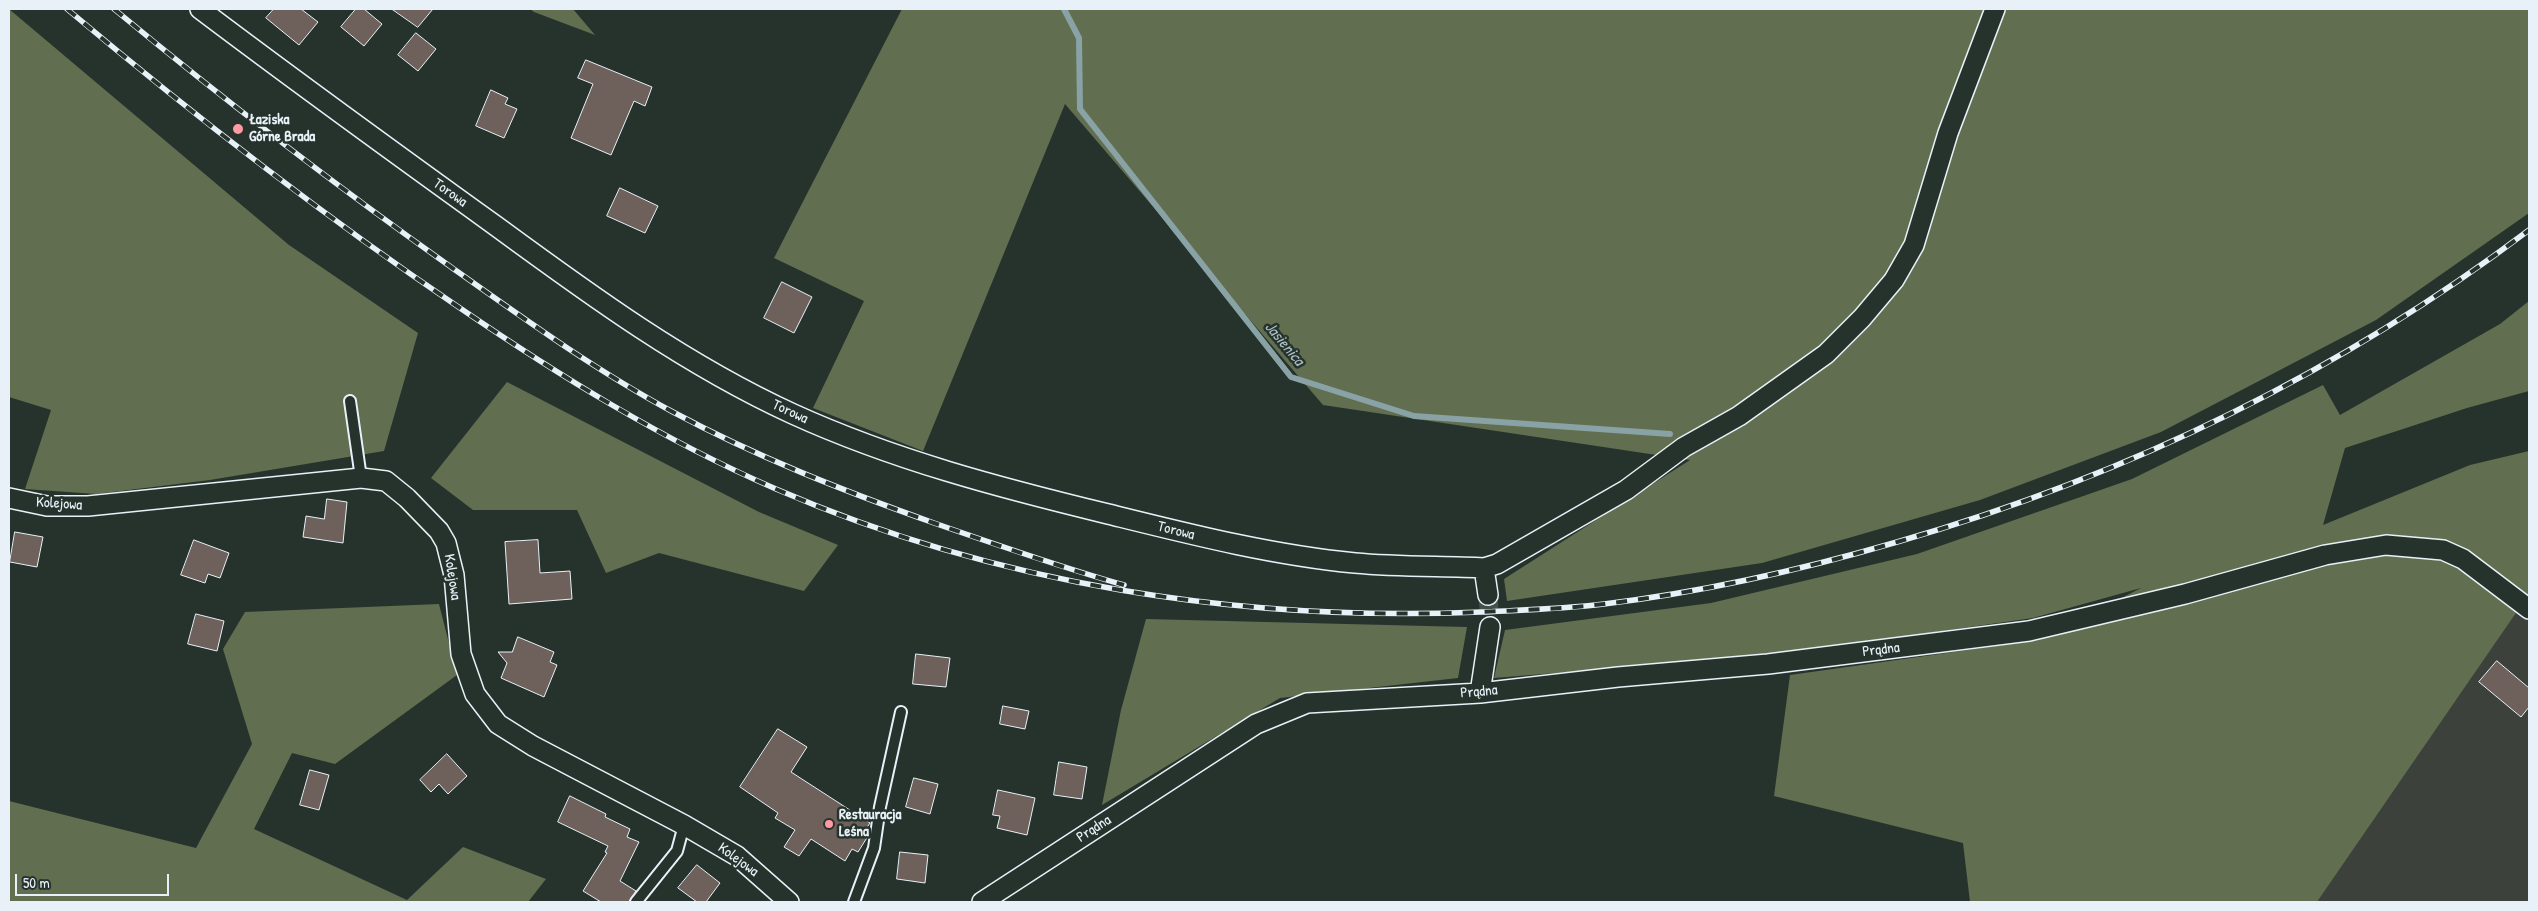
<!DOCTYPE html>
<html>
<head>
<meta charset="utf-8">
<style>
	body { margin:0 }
	#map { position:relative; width:2538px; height:911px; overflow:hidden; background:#26332d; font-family:"Patrick Hand",sans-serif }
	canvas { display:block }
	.frame { position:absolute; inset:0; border:10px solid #e8f1f8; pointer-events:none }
	.scale { position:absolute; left:15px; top:874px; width:154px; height:22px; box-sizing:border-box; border:2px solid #e8f1f8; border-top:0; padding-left:6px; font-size:15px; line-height:18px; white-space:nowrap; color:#e8f1f8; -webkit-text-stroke:4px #26332d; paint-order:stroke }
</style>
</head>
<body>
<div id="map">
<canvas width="2538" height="911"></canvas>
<div class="frame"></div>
<div class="scale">50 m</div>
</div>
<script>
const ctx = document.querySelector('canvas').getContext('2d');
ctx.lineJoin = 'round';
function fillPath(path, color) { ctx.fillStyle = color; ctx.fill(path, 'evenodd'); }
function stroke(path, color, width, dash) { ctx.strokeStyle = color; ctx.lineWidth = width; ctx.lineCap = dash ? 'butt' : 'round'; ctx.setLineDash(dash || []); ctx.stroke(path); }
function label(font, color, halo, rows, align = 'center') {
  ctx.font = font + ' "Patrick Hand",sans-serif'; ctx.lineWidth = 5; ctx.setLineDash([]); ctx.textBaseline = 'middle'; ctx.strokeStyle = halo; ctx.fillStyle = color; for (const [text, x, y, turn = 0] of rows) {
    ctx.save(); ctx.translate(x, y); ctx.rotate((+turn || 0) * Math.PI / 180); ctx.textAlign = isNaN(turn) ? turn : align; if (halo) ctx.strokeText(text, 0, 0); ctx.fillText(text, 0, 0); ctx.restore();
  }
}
const built = new Path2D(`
	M 2529,594 L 2529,902 L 2317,902 Z`);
const green = new Path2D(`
	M 9,9 L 289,245 L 418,333 L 384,451 L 210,480 L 96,494 L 25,489 L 51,410 L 9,397 Z
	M 530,9 L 573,9 L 595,35 L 534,12 Z
	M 902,9 L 2529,9 L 2529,213 L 2376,320 L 2161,432 L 1980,500 L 1762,563 L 1507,601 L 1504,579 L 1690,460 L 1323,405 L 1065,104 L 923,451 L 813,408 L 864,301 L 774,258 Z
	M 2529,301 L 2529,391 L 2467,408 L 2345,448 L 2323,525 L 2470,465 L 2529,451 L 2529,594 L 2317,902 L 1970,902 L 1963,843 L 1774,796 L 1790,675 L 2039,640 L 2141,588 L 2033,618 L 1767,656 L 1494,678 L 1505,630 L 1711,603 L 1917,554 L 2132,479 L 2323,385 L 2340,415 L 2500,324 Z
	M 507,382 L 759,512 L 838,545 L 804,591 L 659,553 L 606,573 L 577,510 L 473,510 L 431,478 Z
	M 439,604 L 457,675 L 335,764 L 292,753 L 254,829 L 407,900 L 463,847 L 546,879 L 528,902 L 9,902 L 9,801 L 196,848 L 252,744 L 223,649 L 245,612 Z
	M 1146,619 L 1467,627 L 1458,678 L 1280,698 L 1102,805 L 1121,710 Z`);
const stream = new Path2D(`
	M 1064,9 L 1079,38 L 1080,109 L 1291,377 L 1414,416 L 1670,434`);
const building = new Path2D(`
	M 274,9 L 301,9 L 318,22 L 299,45 L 266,18 Z
	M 356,9 L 364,9 L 382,24 L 364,46 L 341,27 Z
	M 392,9 L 433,9 L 418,27 Z
	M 416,33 L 436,49 L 418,71 L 398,55 Z
	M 586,60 L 652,87 L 645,106 L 634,101 L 611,155 L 571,138 L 593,84 L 578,78 Z
	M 491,90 L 508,98 L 505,104 L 517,109 L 504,138 L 476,126 Z
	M 620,188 L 658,206 L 645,233 L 607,216 Z
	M 782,282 L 812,297 L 794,333 L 764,318 Z
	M 327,499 L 347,502 L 343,543 L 303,537 L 306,516 L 324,519 Z
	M 15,532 L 43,537 L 37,567 L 10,562 Z
	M 194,540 L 229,553 L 220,578 L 208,574 L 205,583 L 181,575 Z
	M 538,540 L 540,573 L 570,571 L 572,599 L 509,604 L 505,542 Z
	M 196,614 L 224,621 L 217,651 L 188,644 Z
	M 518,637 L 554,652 L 550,662 L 557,665 L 544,697 L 501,678 L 507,663 L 498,652 L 512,652 Z
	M 916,654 L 950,658 L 946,687 L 913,684 Z
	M 2497,661 L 2529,688 L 2529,707 L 2521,717 L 2479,682 Z
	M 1003,706 L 1029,711 L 1025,729 L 1000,724 Z
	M 778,729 L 807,747 L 791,772 L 870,823 L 863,833 L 868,836 L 858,852 L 852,849 L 845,861 L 811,839 L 799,856 L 784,847 L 795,830 L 775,818 L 778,813 L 740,787 Z
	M 447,754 L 467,776 L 448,794 L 439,784 L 431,792 L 420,780 Z
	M 1059,762 L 1087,767 L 1082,799 L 1054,795 Z
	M 310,770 L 329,775 L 319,810 L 300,805 Z
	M 914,778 L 938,784 L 930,814 L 906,807 Z
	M 998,790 L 1035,798 L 1027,835 L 997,828 L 1000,816 L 993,815 Z
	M 570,796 L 606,814 L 605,817 L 630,829 L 627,837 L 639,842 L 620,881 L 636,891 L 629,902 L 601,902 L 583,891 L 607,853 L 605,852 L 608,846 L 558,822 Z
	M 900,852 L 928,855 L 925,883 L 897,879 Z
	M 697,865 L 720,883 L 706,902 L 697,902 L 678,888 Z`);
const minorTunnel = new Path2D(`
	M 1488,595 L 1490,627`);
const service = new Path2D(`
	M 350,401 L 361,478
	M 636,902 L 677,851 L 684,825
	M 854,902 L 874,848 L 880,807 L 901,712`);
const minor = new Path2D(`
	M 200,9 C 298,83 396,154 496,226 C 590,295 686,365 793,414 C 894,460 1001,488 1108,514 C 1189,534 1271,555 1355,563 C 1397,567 1441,566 1484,568 L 1497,564 L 1626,490 L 1684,447 L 1739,416 L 1826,354 L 1862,318 L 1894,280 L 1914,245 L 1948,133 L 1995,9
	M 9,498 L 47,506 L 88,506 L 361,478 L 386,481 L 407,498 L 439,531 L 446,543 L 454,575 L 461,654 L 475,694 L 498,724 L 533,746 L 684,825 L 737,856 L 789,902
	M 1484,568 L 1488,595
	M 1480,693 L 1490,627
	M 982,902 L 1256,724 L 1307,703 L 1480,693 L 1618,677 L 1768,664 L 2029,631 L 2185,594 L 2325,555 L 2386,545 L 2443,550 L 2463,559 L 2529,609`);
const rail = new Path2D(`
	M 67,9 C 192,114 321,214 457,306 C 558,375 663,440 776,489 C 998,585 1241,622 1481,612 C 1522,610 1563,609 1604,604 C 1703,592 1801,570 1897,542 C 2126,476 2338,374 2529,230
	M 114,9 C 223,99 335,185 451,267 C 523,318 595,370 673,412 C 757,457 844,491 934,523 C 997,545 1060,567 1124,585`);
const markers = [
	[238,129,6,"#ff9aa2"],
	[829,824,5,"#ff9aa2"]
];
const poiNames = [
	["Łaziska",249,120],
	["Górne Brada",249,137],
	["Restauracja",839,815],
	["Leśna",839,832]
];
const streetNames = [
	["Torowa",450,193,35],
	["Torowa",790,412,25],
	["Kolejowa",59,504,4],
	["Torowa",1176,531,14],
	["Kolejowa",452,577,81],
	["Prądna",1881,650,-7],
	["Prądna",1479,692,-5],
	["Prądna",1094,829,-33],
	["Kolejowa",738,860,36]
];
const waterNames = [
	["Jasienica",1284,344,50]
];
fillPath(built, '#3c413b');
fillPath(green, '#616e4f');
stroke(stream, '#89a2a6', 6);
fillPath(building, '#6e615c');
stroke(building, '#e8f1f8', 1);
stroke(minorTunnel, '#43504b', 19, [19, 9]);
stroke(service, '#e8f1f8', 14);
stroke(minor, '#e8f1f8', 22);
stroke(service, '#26332d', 10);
stroke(minor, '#26332d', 19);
stroke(rail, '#e8f1f8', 5.5);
stroke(rail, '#26332d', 4, [11]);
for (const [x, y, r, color] of markers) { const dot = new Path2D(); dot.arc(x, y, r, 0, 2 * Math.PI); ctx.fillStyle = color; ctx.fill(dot); stroke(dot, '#26332d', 2); }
label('bold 15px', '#e8f1f8', '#26332d', poiNames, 'left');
label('15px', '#e8f1f8', '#26332d', streetNames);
label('italic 16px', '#a9bdc2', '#26332d', waterNames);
</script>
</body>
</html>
